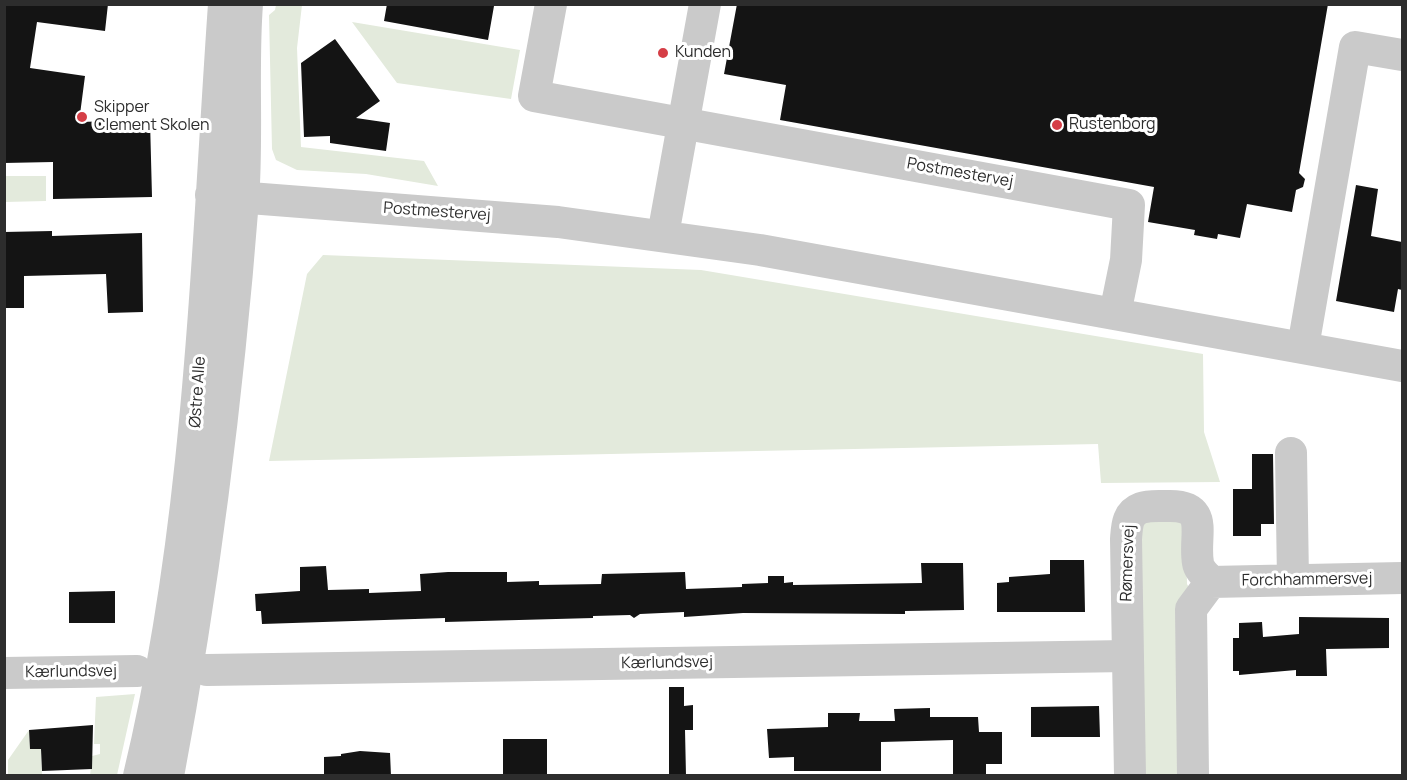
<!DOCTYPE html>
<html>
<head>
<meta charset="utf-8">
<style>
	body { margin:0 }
	#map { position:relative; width:1407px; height:780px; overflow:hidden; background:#fff; font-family:Manrope,sans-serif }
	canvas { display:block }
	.frame { position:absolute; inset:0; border:6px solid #2d2d2d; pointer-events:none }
</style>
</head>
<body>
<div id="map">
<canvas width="1407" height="780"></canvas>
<div class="frame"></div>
</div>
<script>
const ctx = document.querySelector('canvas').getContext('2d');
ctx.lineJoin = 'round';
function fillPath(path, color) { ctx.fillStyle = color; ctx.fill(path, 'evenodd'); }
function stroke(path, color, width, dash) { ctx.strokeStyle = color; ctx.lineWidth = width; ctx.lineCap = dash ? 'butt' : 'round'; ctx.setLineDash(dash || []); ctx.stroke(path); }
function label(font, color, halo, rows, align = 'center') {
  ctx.font = font + ' Manrope,sans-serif'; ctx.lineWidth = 6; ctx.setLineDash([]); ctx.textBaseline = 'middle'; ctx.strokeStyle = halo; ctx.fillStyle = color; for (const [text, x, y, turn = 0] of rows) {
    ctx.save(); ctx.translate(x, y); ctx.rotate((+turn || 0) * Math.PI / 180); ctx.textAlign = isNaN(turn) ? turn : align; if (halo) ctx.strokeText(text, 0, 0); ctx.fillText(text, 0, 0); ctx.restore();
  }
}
const green = new Path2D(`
	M 276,5 L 302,5 L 297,48 L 301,147 L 424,161 L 438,186 L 366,174 L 297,170 L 276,160 L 272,149 L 269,15 L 275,10 Z
	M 352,22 L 520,50 L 511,99 L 397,83 Z
	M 5,176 L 46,176 L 46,201 L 5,202 Z
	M 323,255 L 701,270 L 1203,354 L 1204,432 L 1220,482 L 1101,483 L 1098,444 L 269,461 L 307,274 Z
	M 1177,518 L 1186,527 L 1187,584 L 1193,595 L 1185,775 L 1142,775 L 1141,522 Z
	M 135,694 L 117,775 L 90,776 L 92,756 L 100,754 L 100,744 L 94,744 L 96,697 Z
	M 29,730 L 30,749 L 41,749 L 42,775 L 8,775 L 8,760 Z`);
const building = new Path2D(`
	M 4,4 L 108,4 L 105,31 L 37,22 L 30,68 L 85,76 L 79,122 L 150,120 L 152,197 L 53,199 L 53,162 L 4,163 Z
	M 387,4 L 494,6 L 488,40 L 384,21 Z
	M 737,4 L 1328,4 L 1299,173 L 1305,179 L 1303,187 L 1296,190 L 1292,212 L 1247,204 L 1240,238 L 1218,234 L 1217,239 L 1194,235 L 1195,230 L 1148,222 L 1154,187 L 780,120 L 786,85 L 724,74 Z
	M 335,39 L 380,101 L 356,118 L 390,123 L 386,151 L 330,143 L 330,136 L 304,137 L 301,63 Z
	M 1356,185 L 1378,189 L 1371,236 L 1402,242 L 1402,290 L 1398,289 L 1394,312 L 1336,301 Z
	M 52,231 L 52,236 L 142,233 L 143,312 L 108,313 L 106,274 L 24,276 L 24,308 L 4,308 L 4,232 Z
	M 1252,454 L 1273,454 L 1274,524 L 1261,524 L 1261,536 L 1233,536 L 1233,489 L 1252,489 Z
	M 1050,560 L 1084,560 L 1085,612 L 997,612 L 997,583 L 1009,582 L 1009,577 L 1050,574 Z
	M 921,563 L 963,563 L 964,610 L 905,611 L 905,614 L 743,613 L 684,617 L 684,612 L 640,614 L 634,618 L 630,615 L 593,616 L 593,618 L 445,622 L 445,618 L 262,624 L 261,611 L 256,611 L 255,594 L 300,591 L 300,567 L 326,566 L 328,590 L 369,589 L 369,593 L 421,591 L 420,574 L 448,572 L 507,572 L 507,582 L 539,581 L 539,585 L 601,584 L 602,574 L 685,572 L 686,589 L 742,587 L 742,584 L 768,583 L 768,576 L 784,576 L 784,583 L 793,582 L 793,585 L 922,583 Z
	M 115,591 L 115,623 L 69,623 L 69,592 Z
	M 1299,617 L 1389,618 L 1389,648 L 1326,649 L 1327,676 L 1296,676 L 1296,670 L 1239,675 L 1239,671 L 1233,671 L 1233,638 L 1239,638 L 1239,623 L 1262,622 L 1263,637 L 1299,634 Z
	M 669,687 L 684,687 L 684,706 L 693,705 L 693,730 L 685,730 L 686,776 L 669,776 Z
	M 1099,706 L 1100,737 L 1031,737 L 1031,707 Z
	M 930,708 L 930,717 L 978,717 L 979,732 L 1002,732 L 1002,764 L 986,764 L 986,776 L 953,776 L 953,740 L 881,742 L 881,771 L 794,771 L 794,757 L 769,758 L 767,729 L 828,727 L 828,713 L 860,713 L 859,721 L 895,721 L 894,709 Z
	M 93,725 L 92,769 L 42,771 L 41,749 L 30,749 L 29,730 Z
	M 503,739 L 547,739 L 547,776 L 503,776 Z
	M 360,751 L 390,753 L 391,776 L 324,776 L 324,757 L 341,756 L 341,754 Z`);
const minor = new Path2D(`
	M 551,4 L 534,96 L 1129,205 L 1126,260 L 1115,314
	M 211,195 L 558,222 L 760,250 L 1402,366
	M 663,235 L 705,4
	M 1303,347 L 1355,47 L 1402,55
	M 1291,453 L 1293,580
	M 1211,582 L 1402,578
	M 207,670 L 1128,656
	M 4,673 L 137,671
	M 139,776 C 200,523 206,263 224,4
	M 168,776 C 204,585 228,393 243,200 C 248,135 242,69 247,4
	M 1130,776 L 1126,539 C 1127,526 1127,513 1141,508 C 1149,505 1159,506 1168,506 C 1211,505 1193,535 1198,563 C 1199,570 1207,577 1211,582
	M 1193,776 L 1191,609 L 1211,582`);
const markers = [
	[663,53,6,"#d53e46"],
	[82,117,6,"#d53e46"],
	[1057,125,6,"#d53e46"]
];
const poiNames = [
	["Kunden",675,53],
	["Skipper",94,108],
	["Clement Skolen",94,126],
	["Rustenborg",1069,125]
];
const streetNames = [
	["Postmestervej",960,173,10],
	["Postmestervej",437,212,4],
	["Østre Alle",198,392,-86],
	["Rømersvej",1128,563,-88],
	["Forchhammersvej",1307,580,-1],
	["Kærlundsvej",667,663,-1],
	["Kærlundsvej",71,672,-1]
];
fillPath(green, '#e3eadc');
fillPath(building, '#141414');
stroke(minor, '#cacaca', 32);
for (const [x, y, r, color] of markers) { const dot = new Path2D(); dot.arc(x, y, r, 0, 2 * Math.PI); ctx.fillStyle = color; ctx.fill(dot); stroke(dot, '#fff', 2); }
label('16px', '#2d2d2d', '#fff', poiNames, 'left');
label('16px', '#2d2d2d', '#fff', streetNames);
</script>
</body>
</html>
